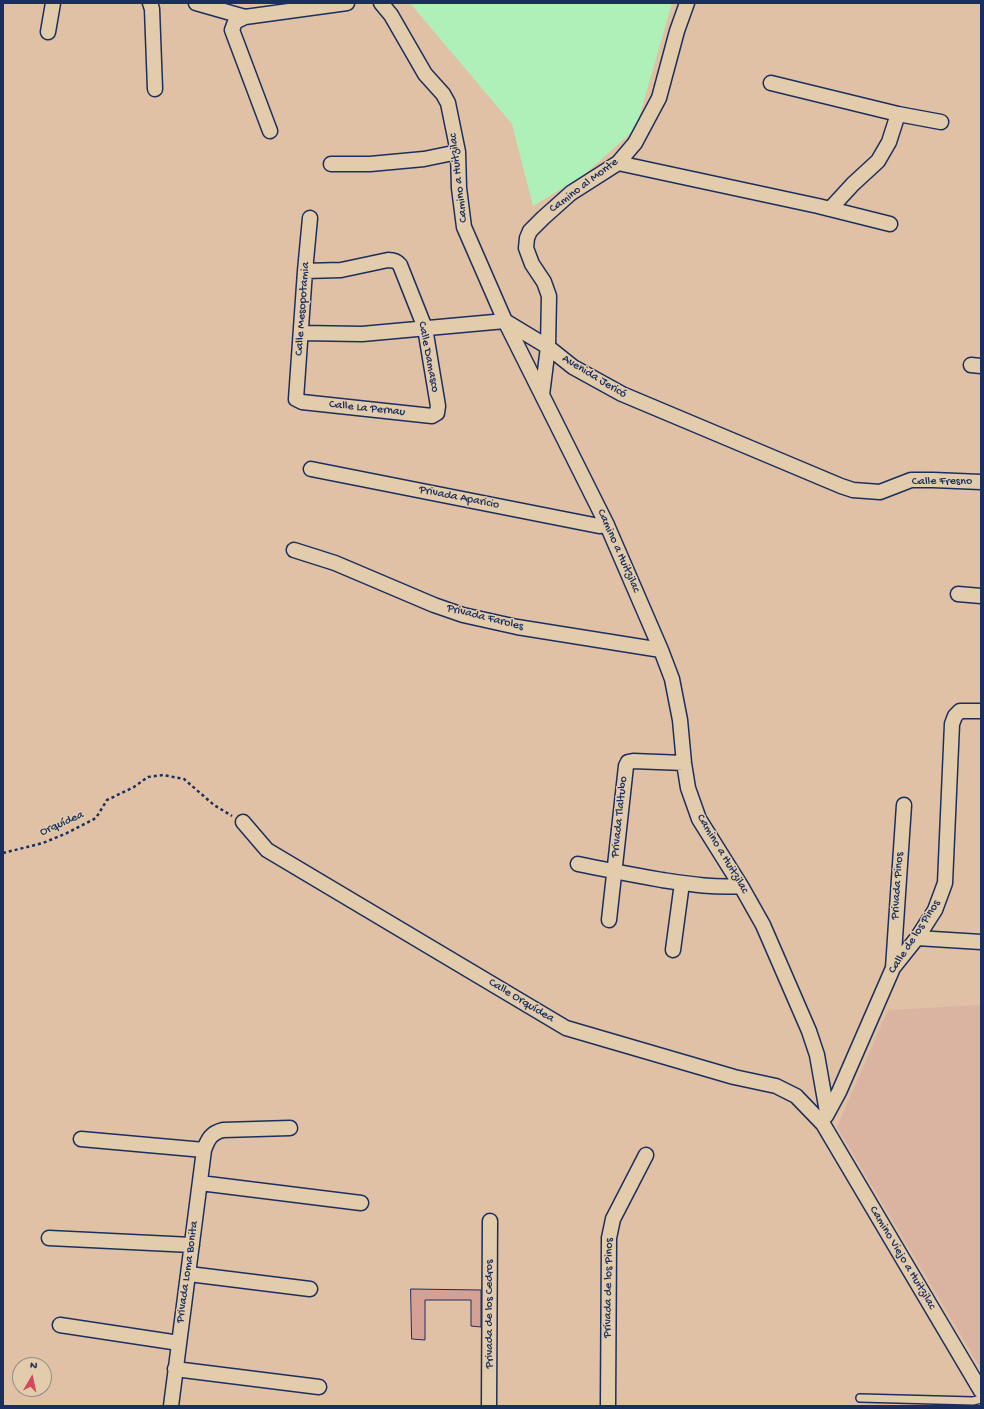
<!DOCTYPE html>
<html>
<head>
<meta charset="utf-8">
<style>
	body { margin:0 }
	#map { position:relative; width:984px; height:1409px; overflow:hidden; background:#e1c1a6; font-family:"Gochi Hand",sans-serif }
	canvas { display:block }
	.frame { position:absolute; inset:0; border:4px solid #1b2f5e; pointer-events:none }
	.north { position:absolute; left:12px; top:1357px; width:40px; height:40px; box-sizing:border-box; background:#e2ccac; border:1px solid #928d8d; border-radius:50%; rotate:9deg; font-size:11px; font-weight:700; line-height:16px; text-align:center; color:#1b2f5e }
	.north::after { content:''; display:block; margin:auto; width:14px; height:18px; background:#d1495b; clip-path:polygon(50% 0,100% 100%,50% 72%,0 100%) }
</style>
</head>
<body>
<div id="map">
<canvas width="984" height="1409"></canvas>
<div class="frame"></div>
<div class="north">N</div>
</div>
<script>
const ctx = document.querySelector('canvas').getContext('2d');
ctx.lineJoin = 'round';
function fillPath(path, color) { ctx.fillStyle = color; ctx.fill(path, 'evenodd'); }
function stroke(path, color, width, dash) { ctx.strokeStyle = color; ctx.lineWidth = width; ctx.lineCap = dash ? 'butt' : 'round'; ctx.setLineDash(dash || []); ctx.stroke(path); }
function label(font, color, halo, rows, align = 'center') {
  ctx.font = font + ' "Gochi Hand",sans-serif'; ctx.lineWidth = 3; ctx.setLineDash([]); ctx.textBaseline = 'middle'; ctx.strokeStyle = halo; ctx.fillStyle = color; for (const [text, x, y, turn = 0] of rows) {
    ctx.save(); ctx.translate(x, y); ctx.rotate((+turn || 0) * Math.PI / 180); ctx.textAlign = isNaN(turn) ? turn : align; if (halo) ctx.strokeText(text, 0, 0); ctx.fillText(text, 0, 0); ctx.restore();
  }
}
const built = new Path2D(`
	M 981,1005 L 981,1369 L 837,1127 L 888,1010 Z`);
const green = new Path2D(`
	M 410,3 L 672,3 L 636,128 L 584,175 L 533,206 L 512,124 Z`);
const building = new Path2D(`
	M 411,1289 L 481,1290 L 481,1327 L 471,1326 L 471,1300 L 425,1300 L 425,1340 L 412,1339 Z`);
const path = new Path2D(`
	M 3,853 L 43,843 L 67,833 L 96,818 L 107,800 L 134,787 L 148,777 L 163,775 L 184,779 L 214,805 L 232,816`);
const lane = new Path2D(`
	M 860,1398 L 973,1401 L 981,1399`);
const street = new Path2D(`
	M 150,3 L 152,9 L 155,89
	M 196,3 L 245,17 L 347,3
	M 381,3 L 391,15 L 425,74 L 443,94 L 448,103 L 458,152 L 459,188 L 464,227 L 505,321 L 607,525 L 661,650 L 672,679 L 680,720 L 684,763 L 688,788 L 699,819 L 741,886 L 763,925 L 809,1031 L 817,1055 L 827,1112
	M 245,17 L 235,22 L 232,30 L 270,131
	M 48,32 L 53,3
	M 771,83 L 898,114 L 889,142 L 878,161 L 853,184 L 830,209
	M 898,114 L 941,122
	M 618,163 L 818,206 L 890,224
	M 331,164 L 370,164 L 424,159 L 458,152
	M 305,271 L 341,270 L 388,260 C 394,260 397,261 400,265 L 425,328 L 438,406 L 437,413 L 432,416 L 302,402 L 296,399 L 305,271 L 310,218
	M 301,333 L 362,334 L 505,321 L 548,347 L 573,367 L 622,394 L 841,486 L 853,490 L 880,492 L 911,480 L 933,480 L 981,482
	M 971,365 L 981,366
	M 542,395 L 548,347 L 549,296 L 544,282 L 532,264 L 526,248 L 527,238 L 530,231 L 543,218 L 571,193 L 618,163 L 635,143 L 659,98 L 677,31 L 687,3
	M 311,469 L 599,526 L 607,525
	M 294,550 L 335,563 L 434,605 L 463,615 L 517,627 L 661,650
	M 958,594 L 981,596
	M 243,822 L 267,850 L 566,1028 L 734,1077 L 776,1086 L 796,1096 L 823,1124 L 981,1391
	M 578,864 C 606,870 634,875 662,880 C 689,884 714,888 741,886
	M 609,920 L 626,766 L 628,762 L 633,761 L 684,763
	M 917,938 L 981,942
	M 673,950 L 682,883
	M 893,968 L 904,805
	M 826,1116 L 839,1092 L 893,968 L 917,938 L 935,910 L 945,883 L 952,724 L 955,716 L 960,711 L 981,711
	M 81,1139 L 204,1150
	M 200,1183 L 361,1203
	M 49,1238 L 192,1245
	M 189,1274 L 310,1289
	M 60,1325 L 179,1343
	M 175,1369 L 319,1387
	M 171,1406 L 204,1150 C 208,1139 211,1133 223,1130 L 290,1128
	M 489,1406 L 490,1221
	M 608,1406 L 609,1238 L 613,1219 L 646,1155`);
const streetNames = [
	["Camino a Huitzilac",459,178,-97],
	["Camino al Monte",584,186,-37],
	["Calle Mesopotamia",303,309,-86],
	["Calle Damasco",428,357,79],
	["Avenida Jericó",594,377,31],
	["Calle La Pernau",367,409,6],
	["Calle Fresno",942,482],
	["Privada Aparicio",459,498,11],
	["Camino a Huitzilac",618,551,66],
	["Privada Faroles",485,618,14],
	["Privada Tlaltubo",620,817,-84],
	["Orquídea",62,824,-24],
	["Camino a Huitzilac",722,854,59],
	["Privada Pinos",898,886,-86],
	["Calle de los Pinos",915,937,-57],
	["Calle Orquídea",521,1001,31],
	["Camino Viejo a Huitzilac",902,1258,59],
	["Privada Loma Bonita",188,1272,-82],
	["Privada de los Pinos",609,1288,-89],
	["Privada de los Cedros",490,1314,-90]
];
fillPath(built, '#dab4a0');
fillPath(green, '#aff0b9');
fillPath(building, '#d6a195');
stroke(building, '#1b2f5e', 1);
stroke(lane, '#1b2f5e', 10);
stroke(street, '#1b2f5e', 17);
stroke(path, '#1b2f5e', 2.5, [3, 3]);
stroke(lane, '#e2ccac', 7);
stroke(street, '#e2ccac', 14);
label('12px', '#1b2f5e', '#e2ccac', streetNames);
</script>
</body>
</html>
